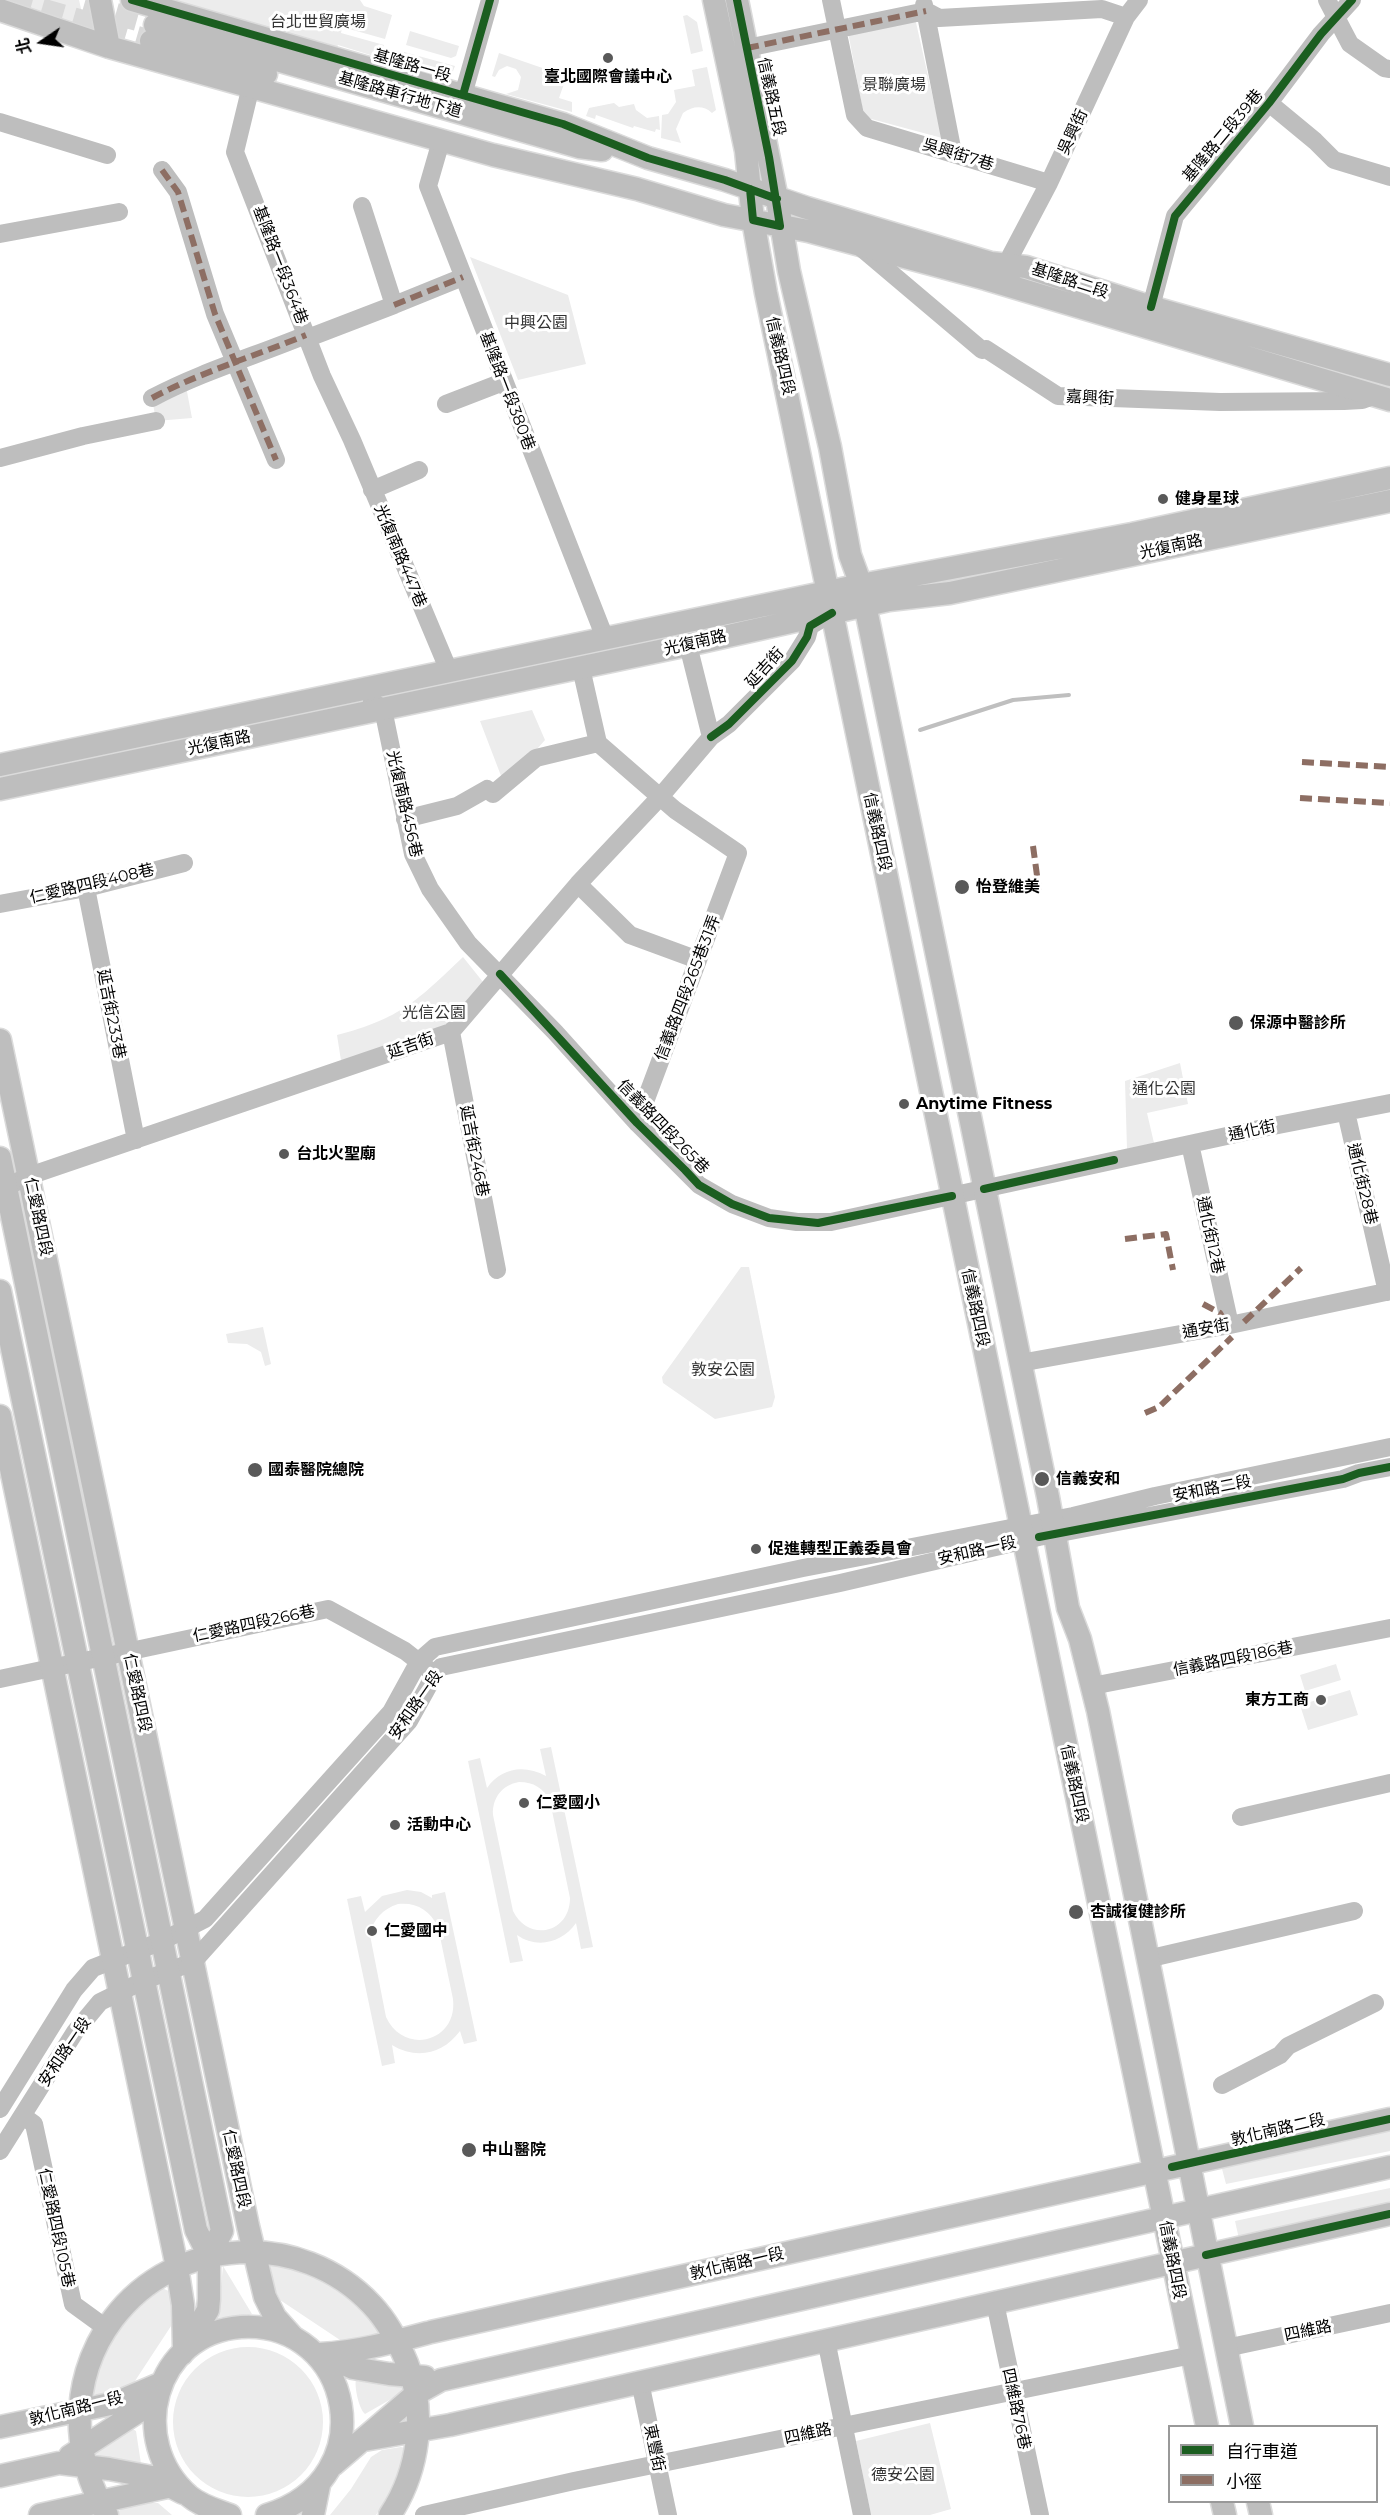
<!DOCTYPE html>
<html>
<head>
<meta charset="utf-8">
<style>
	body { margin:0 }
	#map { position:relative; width:1390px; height:2515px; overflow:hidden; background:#fff; font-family:Montserrat,"Noto Sans TC",sans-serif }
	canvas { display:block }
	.legend { position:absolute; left:1168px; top:2425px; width:210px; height:78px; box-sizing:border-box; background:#fff; border:2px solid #999; margin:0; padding:8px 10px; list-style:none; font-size:18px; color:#000 }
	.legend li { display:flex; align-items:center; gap:12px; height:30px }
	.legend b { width:30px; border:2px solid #999 }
	.north { position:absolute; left:12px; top:12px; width:60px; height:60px; -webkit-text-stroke:4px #fff; paint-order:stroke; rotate:257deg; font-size:16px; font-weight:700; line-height:24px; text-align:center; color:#000 }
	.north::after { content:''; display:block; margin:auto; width:21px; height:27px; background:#000; clip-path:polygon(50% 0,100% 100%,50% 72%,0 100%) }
</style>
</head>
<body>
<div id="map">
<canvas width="1390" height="2515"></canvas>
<ul class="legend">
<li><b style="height:8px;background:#1b5e20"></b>自行車道</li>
<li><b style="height:8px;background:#8d6e63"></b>小徑</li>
</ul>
<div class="north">北</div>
</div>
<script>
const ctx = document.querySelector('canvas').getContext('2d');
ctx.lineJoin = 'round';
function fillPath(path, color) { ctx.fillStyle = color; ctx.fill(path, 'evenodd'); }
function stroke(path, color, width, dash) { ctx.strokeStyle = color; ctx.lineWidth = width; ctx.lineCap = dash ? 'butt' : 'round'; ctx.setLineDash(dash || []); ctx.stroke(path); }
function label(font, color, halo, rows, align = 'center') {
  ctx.font = font + ' Montserrat,"Noto Sans TC",sans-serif'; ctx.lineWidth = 6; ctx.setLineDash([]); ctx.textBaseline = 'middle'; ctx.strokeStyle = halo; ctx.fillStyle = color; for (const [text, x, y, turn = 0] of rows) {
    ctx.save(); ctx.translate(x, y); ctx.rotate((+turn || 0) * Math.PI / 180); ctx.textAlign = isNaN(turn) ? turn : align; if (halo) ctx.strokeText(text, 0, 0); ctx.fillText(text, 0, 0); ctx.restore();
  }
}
const green = new Path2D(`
	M 1,0 L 79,0 L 86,30 Z
	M 163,0 L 360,0 L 364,6 L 392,15 L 385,39 L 342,27 L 341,33 L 384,45 L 380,58 L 338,45 L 336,50 Z
	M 687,15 L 697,22 L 703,51 L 691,54 L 683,16 Z
	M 915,18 L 942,138 L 864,117 L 848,32 Z
	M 410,31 L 459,46 L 456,56 L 451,58 L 406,45 Z
	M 404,52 L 455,66 L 451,76 L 401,62 Z
	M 499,53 L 554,72 L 559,71 L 565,81 L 559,98 L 572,102 L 572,112 L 506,94 L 518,90 L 521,77 L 516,69 L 507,66 L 499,70 L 495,77 L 492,76 Z
	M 707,67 L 716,110 L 712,113 C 703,105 693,106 683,113 L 676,129 L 681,143 L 661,138 L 662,115 L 668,114 L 676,102 L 674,90 L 695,86 L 692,70 Z
	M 614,103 L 619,107 L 634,104 L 636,110 L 647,118 L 659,116 L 660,130 L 656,129 L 655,132 L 634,126 L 633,128 L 596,115 L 595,119 L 586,116 L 589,108 Z
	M 470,257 L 568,295 L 586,364 L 518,380 Z
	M 185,381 L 192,418 L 156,421 L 152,398 Z
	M 532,710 L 545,740 L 523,765 L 503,781 L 480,721 Z
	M 463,957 L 483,982 L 449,1029 L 342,1067 L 337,1035 C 400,1019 418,1000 463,957 Z
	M 1180,1063 L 1188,1104 L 1147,1113 L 1154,1143 L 1127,1149 L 1125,1081 Z
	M 741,1267 L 749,1267 L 775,1397 L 772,1407 L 715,1419 L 663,1383 L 662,1377 Z
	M 263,1327 L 271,1364 L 265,1366 L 261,1352 L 247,1344 L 228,1343 L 226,1334 Z
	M 1336,1664 L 1341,1680 L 1305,1691 L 1300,1675 Z
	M 1350,1690 L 1358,1715 L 1308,1730 L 1300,1705 Z
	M 551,1747 L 593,1947 L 581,1949 L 576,1923 C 562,1943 537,1949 517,1935 L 523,1961 L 510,1963 L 468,1761 L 480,1758 L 487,1788 C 501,1768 524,1764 546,1776 L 540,1749 ZM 519,1782 C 534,1782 543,1788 550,1801 L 570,1898 C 570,1933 529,1943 513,1911 L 493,1815 C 492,1798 502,1785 519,1782 Z
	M 407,1890 L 421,1892 L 432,1898 L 432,1895 L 445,1892 L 477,2041 L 464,2044 L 460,2031 C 443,2054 417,2060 392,2045 L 395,2063 L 382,2066 L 347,1899 L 361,1896 L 365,1912 L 382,1896 ZM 398,1904 C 416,1902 430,1910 438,1927 L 453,1999 C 458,2042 404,2056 386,2017 L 370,1935 C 373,1919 383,1909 398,1904 Z
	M 1390,2125 L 1390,2151 L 1226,2184 L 1221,2165 Z
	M 1390,2188 L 1390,2205 L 1239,2239 L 1235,2221 Z
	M 270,2264 C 317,2273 353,2293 379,2333 L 364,2338 L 340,2340 L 280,2300 L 274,2287 Z
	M 223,2266 L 252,2314 L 218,2318 Z
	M 162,2288 L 171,2292 L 173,2323 L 133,2384 L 107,2395 L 91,2394 L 91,2388 L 112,2338 L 139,2304 Z
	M173 2422a75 75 0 1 1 150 0a75 75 0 1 1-150 0Z
	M 356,2378 L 402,2385 L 403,2389 L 400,2394 L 365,2414 C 359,2409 354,2387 356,2378 Z
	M 930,2423 L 951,2509 L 930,2515 L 871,2515 L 856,2441 Z
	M 131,2428 L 136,2431 L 141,2464 L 95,2460 L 93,2451 Z
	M 401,2447 L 405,2448 C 404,2472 389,2496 376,2515 L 330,2515 L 351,2489 L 371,2457 L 382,2450 Z
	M 136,2503 L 158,2503 L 172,2515 L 119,2515 L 117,2513 L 125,2506 Z`);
const stream = new Path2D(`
	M 920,730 L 1013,700 L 1069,695`);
const majorTunnel = new Path2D(`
	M 10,0 L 151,41
	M 84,5 L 155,25`);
const minor = new Path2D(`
	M 831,0 L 855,115 L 867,128 L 1049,183
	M 1327,0 L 1350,44 L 1384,68 L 1390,69
	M 924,5 L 953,153
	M 747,48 L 926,11 L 939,18 L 1102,9 L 1126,17
	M 251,86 L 235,152 L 322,376 L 352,440 L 449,671
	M 463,95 L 490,0
	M 1269,103 L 1315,141 L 1334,160 L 1390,177
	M 0,122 L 107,155
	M 441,141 L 428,186 L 605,638
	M 162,170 L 178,192 L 215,314 L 276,460
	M 0,234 L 119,212
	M 859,246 L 982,350 L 986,349 L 1058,396 L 1220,402 L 1344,401 L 1362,400 L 1373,396
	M 1010,265 L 1011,255 L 1049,183 L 1126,17 L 1139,0
	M 394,305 L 463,277
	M 1151,307 L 1175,216 L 1269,103 L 1321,34 L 1352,0
	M 308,338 L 394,305 L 362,206
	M 152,398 C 201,372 255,356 306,335
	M 446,404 L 503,382
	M 0,458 L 83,436 L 156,421
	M 372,490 L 419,470
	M 688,645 L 711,737
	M 581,668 L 598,743 L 675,810 L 738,853 L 637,1123
	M 372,701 L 383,709 L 413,854 L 430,889 L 468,943 L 555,1032 L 637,1123 L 699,1185 L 732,1204 L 769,1218 L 797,1222 L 831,1222 L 1268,1127 L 1390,1103
	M 405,819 L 457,806 L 487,789 L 493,794 L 536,758 L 598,743
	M 578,884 L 630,935 L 698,960
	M 86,888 L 136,1140
	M 0,904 L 86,888 L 184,863
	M 451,1032 L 497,1270
	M 1346,1112 L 1387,1292
	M 1190,1144 L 1230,1325
	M 0,1190 L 29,1176 L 451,1032 L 578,884 L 660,797 L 711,737 L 729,724 L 792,661 L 807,637 L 810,626 L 828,615
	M 1020,1363 L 1230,1325 L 1390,1291
	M 0,1679 L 328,1609 L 405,1651 L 428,1669
	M 1092,1686 L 1390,1628
	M 1241,1817 L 1390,1783
	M 1147,1959 L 1354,1911
	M 1222,2085 L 1280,2055 L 1288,2046 L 1375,2003
	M 0,2109 L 74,1990 L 93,1968 L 162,1941 L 205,1919 L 391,1712 L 419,1661 L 435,1647 L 803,1568 L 1073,1516 L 1155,1496 L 1390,1447
	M 23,2116 L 34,2124 L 73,2304 L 106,2328
	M 0,2151 L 75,2032 L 100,2002 L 145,1980 L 193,1962 L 409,1721 L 435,1674 L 441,1667 L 840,1583 L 1039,1537 L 1343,1479 L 1359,1473 L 1390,1467
	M 995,2303 L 1040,2515
	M 826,2340 L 862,2515
	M 1226,2348 L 1390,2313
	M 640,2382 L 668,2515
	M 424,2515 L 574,2481 L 1192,2355`);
const major = new Path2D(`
	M 100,0 L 109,47
	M 132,0 L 563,124 L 648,158 L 725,180 L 807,208 L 991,263 L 1026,267 L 1151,307 L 1390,375
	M 714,0 L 746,151 L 753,220 L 766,293 L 1207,2426
	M 737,0 L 777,199 L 789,271 L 830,447 L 850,555 L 861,585 L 1048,1497 L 1068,1608 L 1080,1639 L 1098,1711 L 1242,2426
	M 0,10 L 109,47 L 493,155 L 637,189 L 724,215 L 808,231 L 986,279 L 1390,400
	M 155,25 L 579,147 L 602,150
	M 151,41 L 266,74
	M 0,765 L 861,585 L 1132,534 L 1390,478
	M 0,789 L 688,645 L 889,600 L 950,593 L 1390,501
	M 0,1040 L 248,2226 L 265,2297 L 275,2317 L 293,2337
	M 0,1158 L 222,2231 L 209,2256
	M 0,1291 L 196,2230 L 209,2256 L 209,2299 L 208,2310 L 182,2354
	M 0,1416 L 177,2267 L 183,2305 L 184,2348
	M 320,2354 C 358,2352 394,2342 431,2332 L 1390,2119
	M 326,2356 L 353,2368 L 389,2374 L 425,2377
	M 0,2427 L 115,2403 L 162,2383
	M 364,2440 L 450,2425 L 1390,2214
	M 70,2456 L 136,2413 L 159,2386
	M 333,2465 L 416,2394 L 441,2380 L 1390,2167
	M 0,2476 L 59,2463 L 109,2469 L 152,2477 L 183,2493
	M 1222,2502 L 1225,2515
	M 1258,2502 L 1261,2515
	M 40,2515 L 167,2487
	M 107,2515 C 91,2488 82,2461 80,2430 C 78,2390 89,2351 113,2319 C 175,2236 301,2229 372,2305 C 388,2322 398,2341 407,2363 C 427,2412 419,2471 390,2515
	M 230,2515 C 216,2510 201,2506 189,2496 C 126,2441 154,2333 241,2327 C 353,2320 386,2479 267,2515
	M 313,2515 L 319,2485`);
const quiet = new Path2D(`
	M 747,48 L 926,11
	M 162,170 L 178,192 L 215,314 L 276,460
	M 394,305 L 463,277
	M 152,398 C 201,372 255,356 306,335
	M 1302,762 L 1390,767
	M 1300,798 L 1390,803
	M 1033,846 L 1039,890
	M 1125,1239 L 1166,1234 L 1173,1270
	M 1203,1304 L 1220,1313 L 1227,1325
	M 1244,1322 L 1301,1268
	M 1145,1413 L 1159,1407 L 1232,1337`);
const cycleway = new Path2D(`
	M 132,0 L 563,124 L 648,158 L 725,180 L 777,199
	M 737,0 L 769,157 L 780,226 L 753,220 L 750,189
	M 463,95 L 490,0
	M 1151,307 L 1175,216 L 1269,103 L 1321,34 L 1352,0
	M 711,737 L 729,724 L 792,661 L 807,637 L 810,626 L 832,613
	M 500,974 L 637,1123 L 685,1170 L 699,1185 L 732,1204 L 769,1218 L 818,1223 L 952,1196
	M 984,1189 L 1114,1160
	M 1039,1537 L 1343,1479 L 1359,1473 L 1390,1467
	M 1172,2167 L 1390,2119
	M 1206,2255 L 1390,2214`);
const markers = [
	[608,58,6,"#595959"],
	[1163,499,6,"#595959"],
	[962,887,8,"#595959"],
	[1236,1023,8,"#595959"],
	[904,1104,6,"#595959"],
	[284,1154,6,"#595959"],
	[255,1470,8,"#595959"],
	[1042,1479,8,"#595959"],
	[756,1549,6,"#595959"],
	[1321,1700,6,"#595959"],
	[524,1803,6,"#595959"],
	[395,1825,6,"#595959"],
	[1076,1912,8,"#595959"],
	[372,1931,6,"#595959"],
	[469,2150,8,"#595959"]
];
const parkNames = [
	["台北世貿廣場",318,22],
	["景聯廣場",894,85],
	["中興公園",536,323],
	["光信公園",434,1013],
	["通化公園",1164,1089],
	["敦安公園",723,1370],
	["德安公園",903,2475]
];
const streetNames = [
	["基隆路一段",412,66,16],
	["基隆路車行地下道",400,95,16],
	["信義路五段",771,97,78],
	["吳興街",1073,132,-65],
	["基隆路二段39巷",1223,136,-50],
	["吳興街7巷",958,155,17],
	["基隆路一段364巷",280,265,69],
	["基隆路二段",1070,281,18],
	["信義路四段",780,356,77],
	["基隆路一段380巷",507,391,69],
	["嘉興街",1090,398,3],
	["光復南路",1171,547,-12],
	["光復南路447巷",400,556,67],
	["光復南路",695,643,-13],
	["延吉街",765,668,-48],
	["光復南路",219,743,-12],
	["光復南路456巷",404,804,77],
	["信義路四段",877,832,78],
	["仁愛路四段408巷",92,884,-13],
	["信義路四段265巷31弄",688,988,-69],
	["延吉街233巷",111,1014,79],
	["延吉街",411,1046,-19],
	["信義路四段265巷",663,1127,46],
	["通化街",1252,1131,-12],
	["延吉街246巷",474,1151,79],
	["通化街28巷",1362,1184,77],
	["仁愛路四段",38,1217,78],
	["通化街12巷",1210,1235,78],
	["信義路四段",975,1308,78],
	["通安街",1206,1329,-10],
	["安和路二段",1212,1489,-11],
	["安和路一段",977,1551,-13],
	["仁愛路四段266巷",254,1624,-12],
	["信義路四段186巷",1233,1659,-11],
	["仁愛路四段",137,1693,78],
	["安和路一段",416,1705,-55],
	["信義路四段",1074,1784,78],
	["安和路一段",65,2052,-56],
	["敦化南路二段",1278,2130,-13],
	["仁愛路四段",236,2169,78],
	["仁愛路四段105巷",56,2228,78],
	["信義路四段",1172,2260,79],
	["敦化南路一段",737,2264,-13],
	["四維路",1308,2331,-12],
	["敦化南路一段",76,2409,-14],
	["四維路76巷",1016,2409,78],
	["四維路",808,2434,-12],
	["東豐街",654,2448,78]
];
const poiNames = [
	["臺北國際會議中心",608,77,"center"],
	["健身星球",1175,499],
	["怡登維美",976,887],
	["保源中醫診所",1250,1023],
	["Anytime Fitness",916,1104],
	["台北火聖廟",296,1154],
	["國泰醫院總院",268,1470],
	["信義安和",1056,1479],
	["促進轉型正義委員會",768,1549],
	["東方工商",1309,1700,"right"],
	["仁愛國小",536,1803],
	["活動中心",407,1825],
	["杏誠復健診所",1090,1912],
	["仁愛國中",384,1931],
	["中山醫院",482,2150]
];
fillPath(green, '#ececec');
stroke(stream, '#bfbfbf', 4);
stroke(majorTunnel, '#d9d9d9', 22, [22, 11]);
stroke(major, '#dbdbdb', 25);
stroke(minor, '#bebebe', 18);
stroke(major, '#bebebe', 22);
stroke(quiet, '#8d6e63', 6, [12, 6]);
stroke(cycleway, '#1b5e20', 8);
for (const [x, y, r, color] of markers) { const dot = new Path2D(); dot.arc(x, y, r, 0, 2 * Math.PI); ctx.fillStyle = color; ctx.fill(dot); stroke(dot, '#fff', 2); }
label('16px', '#333', '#fff', parkNames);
label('16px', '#000', '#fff', streetNames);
label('bold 16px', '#000', '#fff', poiNames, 'left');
</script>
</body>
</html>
